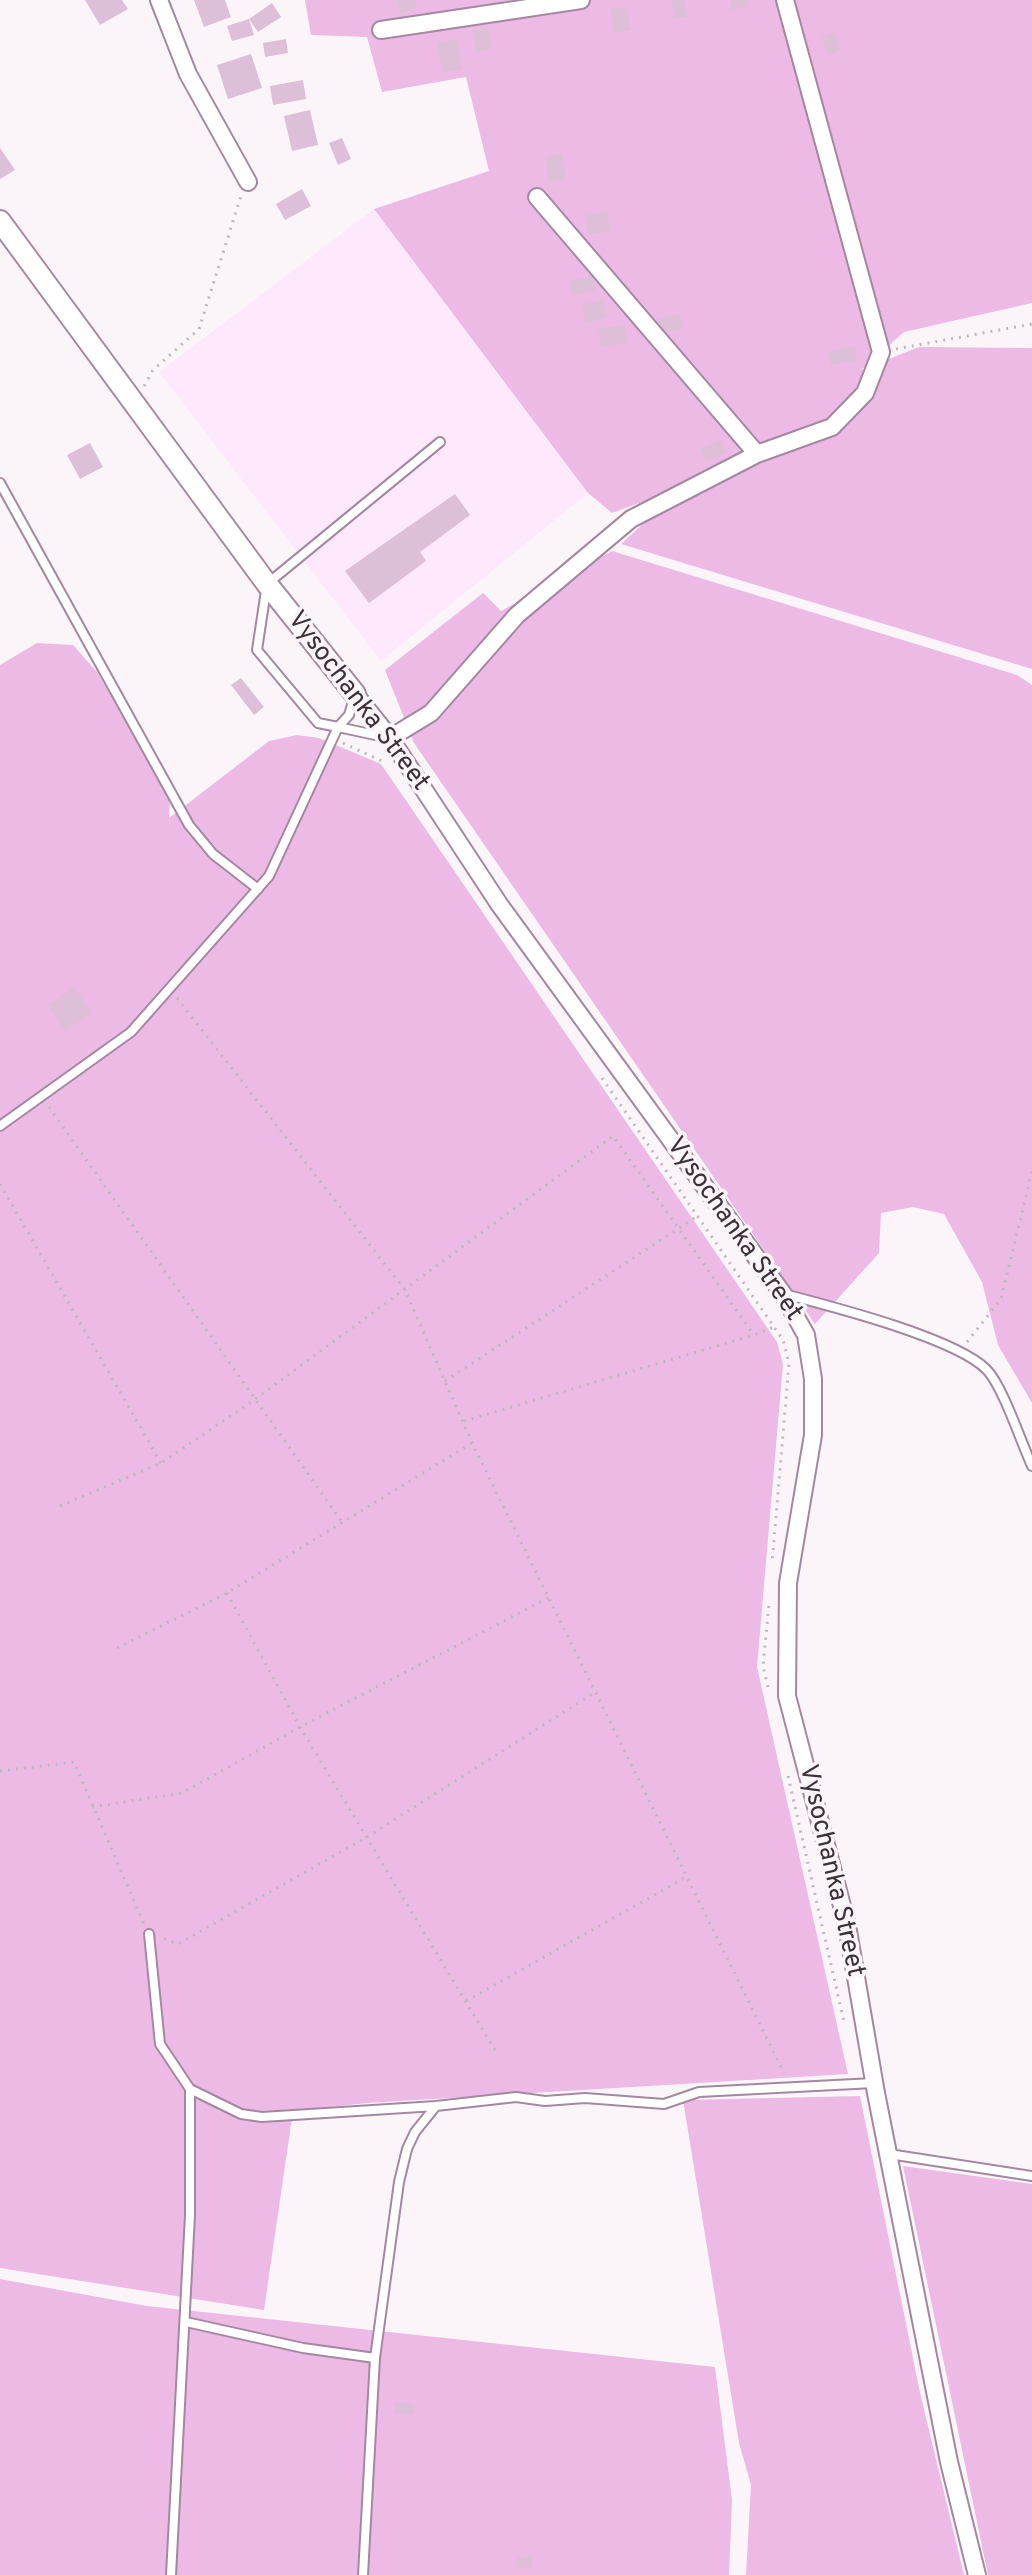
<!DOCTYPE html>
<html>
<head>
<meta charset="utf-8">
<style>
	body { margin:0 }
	canvas { display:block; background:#fbf5fa }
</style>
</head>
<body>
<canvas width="1032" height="2575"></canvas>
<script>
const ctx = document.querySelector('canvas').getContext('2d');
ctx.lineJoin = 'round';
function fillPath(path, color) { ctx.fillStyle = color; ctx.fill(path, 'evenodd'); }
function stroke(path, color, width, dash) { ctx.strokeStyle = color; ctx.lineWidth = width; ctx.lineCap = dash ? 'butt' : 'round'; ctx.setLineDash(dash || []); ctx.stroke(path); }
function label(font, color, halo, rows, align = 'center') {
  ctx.font = font + ' Overpass,sans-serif'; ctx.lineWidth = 7; ctx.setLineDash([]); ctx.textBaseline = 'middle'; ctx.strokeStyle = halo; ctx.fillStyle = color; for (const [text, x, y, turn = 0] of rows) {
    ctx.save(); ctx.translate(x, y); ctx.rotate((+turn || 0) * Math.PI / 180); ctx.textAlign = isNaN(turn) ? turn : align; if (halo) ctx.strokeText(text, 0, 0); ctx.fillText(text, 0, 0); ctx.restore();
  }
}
const built = new Path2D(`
	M 374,209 L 588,493 L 381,661 L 159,372 Z`);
const green = new Path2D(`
	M 305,0 L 1032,0 L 1032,303 L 904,332 L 861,370 L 919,347 L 1032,348 L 1032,669 L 621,544 L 659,509 L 751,462 L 612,513 L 588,493 L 374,209 L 489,171 L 466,77 L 382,92 L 367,37 L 311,35 Z
	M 612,551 L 1017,675 L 1032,685 L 1032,1403 L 998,1345 L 982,1282 L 944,1214 L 913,1207 L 881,1213 L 879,1253 L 815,1324 L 414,743 L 385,670 L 483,593 L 501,611 Z
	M 37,643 L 73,645 L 97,672 L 170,799 L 169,818 L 269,741 L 297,735 L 319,738 L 381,764 L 777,1342 L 783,1364 L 757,1667 L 848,2074 L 367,2103 L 293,2111 L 264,2310 L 0,2268 L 0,665 Z
	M 860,2096 L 920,2393 L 964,2575 L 746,2575 L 751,2485 L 739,2443 L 683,2100 Z
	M 903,2166 L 1032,2184 L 1032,2575 L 988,2575 Z
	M 0,2279 L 147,2306 L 715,2367 L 732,2500 L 729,2575 L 0,2575 Z`);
const building = new Path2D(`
	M 85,0 L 122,0 L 128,9 L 100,25 Z
	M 194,0 L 225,0 L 231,17 L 204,27 Z
	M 397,0 L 415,0 L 417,8 L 401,13 Z
	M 671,0 L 685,0 L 688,17 L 674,19 Z
	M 730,0 L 747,0 L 748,6 L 732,10 Z
	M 272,3 L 281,17 L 258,32 L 249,19 Z
	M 626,6 L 631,30 L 615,33 L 610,10 Z
	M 249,19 L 254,35 L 232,41 L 227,26 Z
	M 487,27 L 492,49 L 477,52 L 472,31 Z
	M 835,32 L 841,50 L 828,55 L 822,37 Z
	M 286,39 L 288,53 L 265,57 L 263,43 Z
	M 457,39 L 462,69 L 442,72 L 437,43 Z
	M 251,54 L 262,88 L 228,99 L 217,65 Z
	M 303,80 L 306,99 L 273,105 L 270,86 Z
	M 310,110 L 318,145 L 292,151 L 284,116 Z
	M 342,138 L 351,159 L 338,165 L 329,143 Z
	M 0,148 L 15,170 L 0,179 Z
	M 562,154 L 566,179 L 549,182 L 545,157 Z
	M 302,189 L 311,206 L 285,220 L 276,204 Z
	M 607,211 L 610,230 L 588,235 L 584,216 Z
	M 593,277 L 596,291 L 572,295 L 569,281 Z
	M 604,299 L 608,317 L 586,323 L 582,305 Z
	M 680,314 L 683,329 L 660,334 L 657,319 Z
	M 625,325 L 627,343 L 601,346 L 599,328 Z
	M 855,346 L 857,360 L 831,365 L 829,351 Z
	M 721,440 L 726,453 L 706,461 L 701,448 Z
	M 90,443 L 103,467 L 80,479 L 67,455 Z
	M 455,494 L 470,515 L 420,552 L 426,561 L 369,603 L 345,571 Z
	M 241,678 L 264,707 L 254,715 L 231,685 Z
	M 74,987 L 92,1013 L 65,1031 L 48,1005 Z
	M 395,2402 L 415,2404 L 414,2414 L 394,2413 Z
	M 517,2557 L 532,2557 L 532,2568 L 516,2567 Z`);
const path = new Path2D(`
	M 896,349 L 1032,324
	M 144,386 L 153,370 L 199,329 L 241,196
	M 343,743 L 384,762
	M 177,998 L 405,1290 L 472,1443 L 784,2073
	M 602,1078 L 783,1340 L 789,1363 L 772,1564
	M 49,1107 L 342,1522
	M 0,1184 L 161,1463
	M 967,1342 L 1001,1299 L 1032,1171
	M 445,1381 L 696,1217
	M 464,1421 L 754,1335 L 774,1327
	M 60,1506 L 161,1463 L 254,1400 L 613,1136 L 754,1335
	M 227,1593 L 300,1727 L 498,2055
	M 117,1648 L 227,1593 L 472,1443
	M 768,1687 L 763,1666 L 769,1603
	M 0,1771 L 74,1762 L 144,1924
	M 788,1776 L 844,2022
	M 92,1807 L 182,1793 L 300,1727 L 550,1597
	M 164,1939 L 178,1944 L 367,1837 L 597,1691
	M 466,2001 L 688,1876`);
const service = new Path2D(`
	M 0,483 L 189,825 L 213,854 L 258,889
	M 355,695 L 349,715 L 338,727 L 318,723 L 257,650 L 267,584 L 440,442
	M 0,1126 L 131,1032 L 269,876 L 338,727 L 389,738
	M 784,1294 C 830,1306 956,1338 987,1370 C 1003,1387 1021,1442 1032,1466
	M 149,1934 L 160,2044 L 190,2089 L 190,2215 L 171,2575
	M 190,2089 L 241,2114 L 262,2117 L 436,2106 L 516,2097 L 545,2101 L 585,2098 L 664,2104 L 699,2092 L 874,2083
	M 889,2154 L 1032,2176
	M 186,2322 L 303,2348 L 375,2358
	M 363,2575 L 375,2358 L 399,2182 L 407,2149 L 415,2132 L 436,2106`);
const minor = new Path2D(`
	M 159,0 L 188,74 L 248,182
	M 381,30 L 581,0
	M 537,197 L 757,454
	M 355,694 L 390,738 L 499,904 L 783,1294 L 806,1335 L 813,1379 L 813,1435 L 788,1583 L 787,1696 L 847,1925 L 876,2093 L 949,2462 L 977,2575
	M 390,738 L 431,713 L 517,615 L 631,519 L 757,454 L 832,427 L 865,393 L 881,352 L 785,0`);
const tertiary = new Path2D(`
	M 0,221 L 267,584 L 355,694`);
const streetNames = [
	["Vysochanka Street",357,702,53],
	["Vysochanka Street",733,1230,55],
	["Vysochanka Street",830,1871,77]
];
fillPath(built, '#fee8fb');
fillPath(green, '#edbae6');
fillPath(building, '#ddbfd8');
stroke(service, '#a488a0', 12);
stroke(minor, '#a488a0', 20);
stroke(tertiary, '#a488a0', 24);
stroke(path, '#bfb7be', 3, [2, 6]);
stroke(service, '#fff', 8);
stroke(minor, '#fff', 16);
stroke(tertiary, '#fff', 20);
label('26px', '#3c303a', '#fbf5fa', streetNames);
</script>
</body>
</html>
